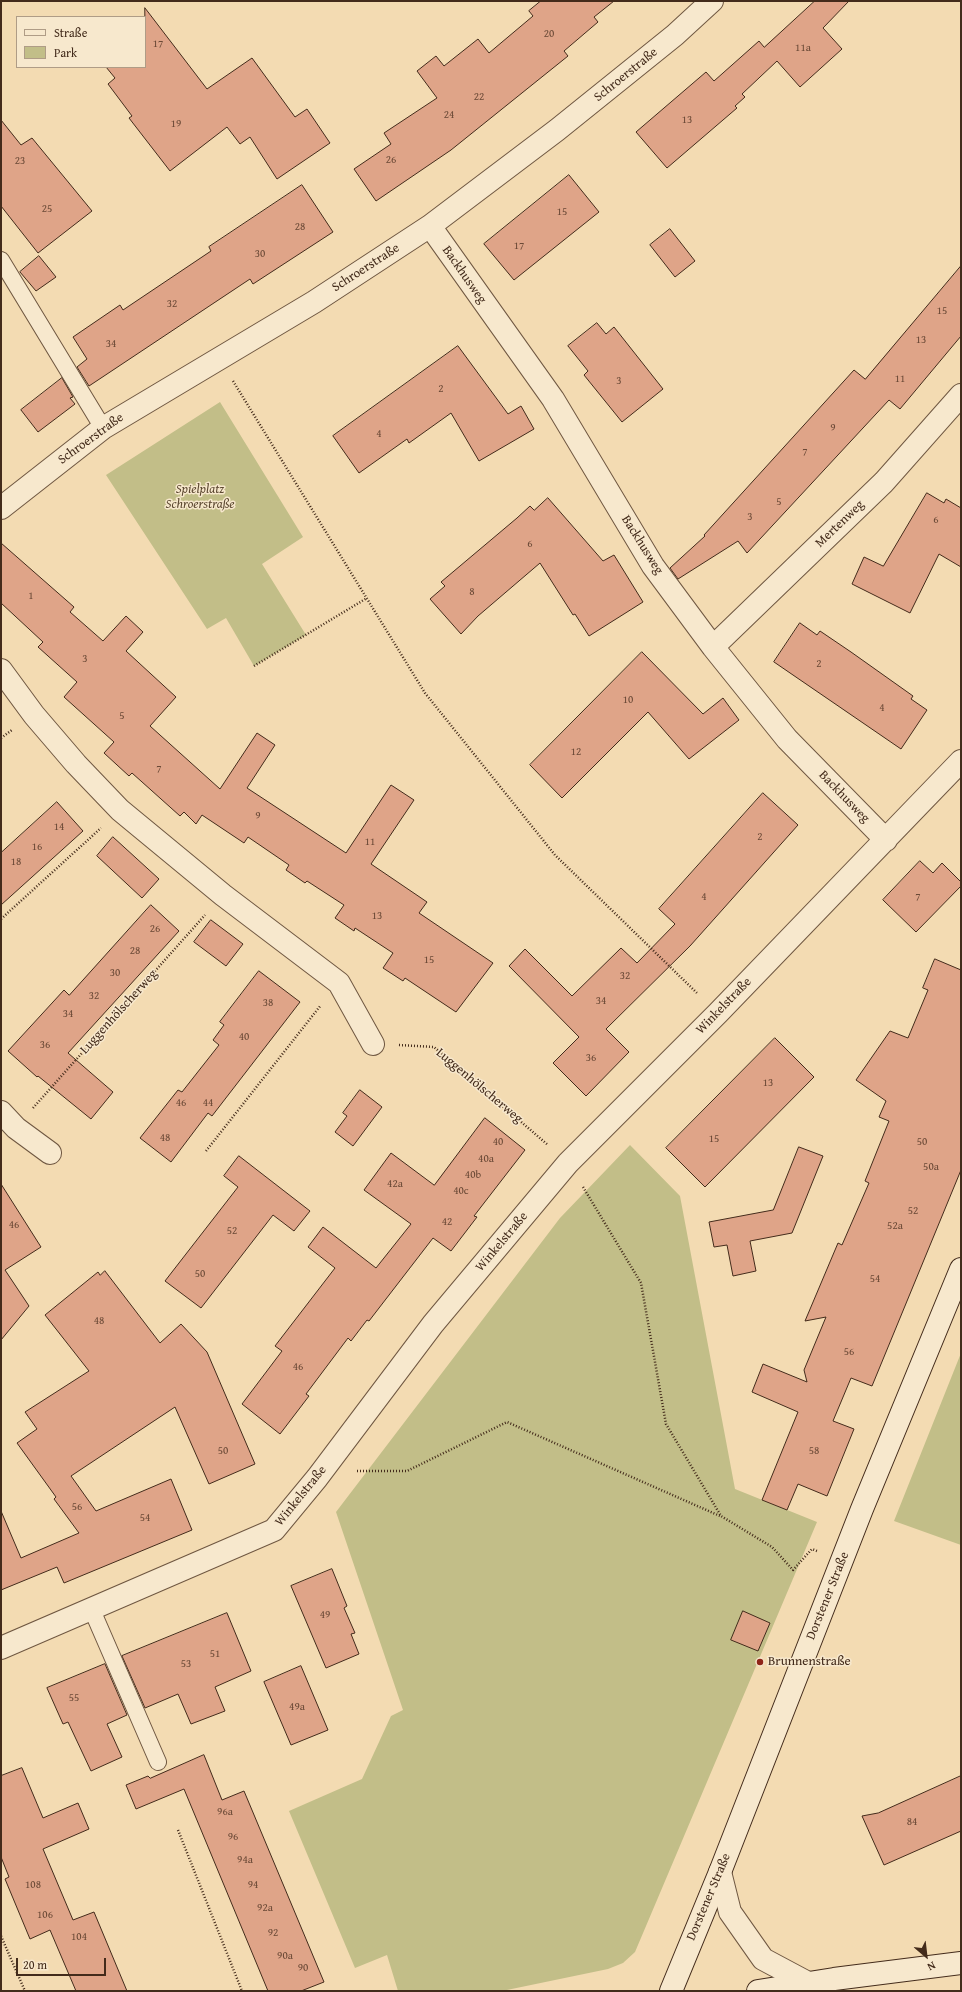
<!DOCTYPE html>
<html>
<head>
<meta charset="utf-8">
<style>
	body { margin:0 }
	#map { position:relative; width:962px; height:1992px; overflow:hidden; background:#f3dbb2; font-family:"Gentium Book Plus",serif }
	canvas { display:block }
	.frame { position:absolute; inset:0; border:2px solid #432b1b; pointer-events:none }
	.legend { position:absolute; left:16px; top:16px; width:130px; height:52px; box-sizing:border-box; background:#f7e8cd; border:1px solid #af9c86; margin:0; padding:5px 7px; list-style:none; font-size:12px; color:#432b1b }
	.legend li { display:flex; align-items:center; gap:8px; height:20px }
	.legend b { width:20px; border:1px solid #af9c86 }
	.north { position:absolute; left:906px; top:1936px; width:40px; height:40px; -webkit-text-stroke:3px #f7e8cd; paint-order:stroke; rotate:152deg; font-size:11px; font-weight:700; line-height:16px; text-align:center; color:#432b1b }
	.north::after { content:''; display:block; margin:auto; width:14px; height:18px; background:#432b1b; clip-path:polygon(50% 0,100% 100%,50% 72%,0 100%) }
	.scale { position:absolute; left:16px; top:1958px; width:90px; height:18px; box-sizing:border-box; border:2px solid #432b1b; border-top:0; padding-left:5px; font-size:12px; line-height:14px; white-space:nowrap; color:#432b1b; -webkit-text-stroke:3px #f7e8cd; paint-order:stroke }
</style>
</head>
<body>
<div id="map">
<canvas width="962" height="1992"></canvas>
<div class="frame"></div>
<ul class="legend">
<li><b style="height:5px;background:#f7e8cd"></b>Straße</li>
<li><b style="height:11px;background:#c2be88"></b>Park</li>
</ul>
<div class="north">N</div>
<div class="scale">20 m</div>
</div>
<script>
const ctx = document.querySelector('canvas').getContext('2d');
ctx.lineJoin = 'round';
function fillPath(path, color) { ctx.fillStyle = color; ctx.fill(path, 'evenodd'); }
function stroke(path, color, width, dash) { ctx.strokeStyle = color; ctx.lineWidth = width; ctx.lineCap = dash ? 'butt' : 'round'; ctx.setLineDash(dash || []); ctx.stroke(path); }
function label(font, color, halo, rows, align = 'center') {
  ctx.font = font + ' "Gentium Book Plus",serif'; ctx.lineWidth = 3; ctx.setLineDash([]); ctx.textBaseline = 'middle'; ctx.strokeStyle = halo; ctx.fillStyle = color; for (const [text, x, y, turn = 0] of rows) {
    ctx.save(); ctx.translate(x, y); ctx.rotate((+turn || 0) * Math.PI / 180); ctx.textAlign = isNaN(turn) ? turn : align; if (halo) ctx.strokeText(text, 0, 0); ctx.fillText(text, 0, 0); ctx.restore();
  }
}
const green = new Path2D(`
	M 220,402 L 303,537 L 262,564 L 306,635 L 254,666 L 226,618 L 207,629 L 106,475 Z
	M 630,1145 L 680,1196 L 735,1489 L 817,1522 L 635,1952 L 623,1963 L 608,1969 L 502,1991 L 398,1991 L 387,1955 L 355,1968 L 289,1811 L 362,1779 L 391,1716 L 403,1710 L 336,1512 L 560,1218 Z
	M 961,1353 L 961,1545 L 894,1521 Z`);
const building = new Path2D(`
	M 541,1 L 614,1 L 594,17 L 598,22 L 564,51 L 568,56 L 451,150 L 376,201 L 354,169 L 391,144 L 384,133 L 437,98 L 417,71 L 436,56 L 444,66 L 478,39 L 489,53 L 533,16 L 529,11 Z
	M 815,1 L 849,1 L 823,28 L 842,49 L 800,87 L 777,61 L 742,94 L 745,97 L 735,106 L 737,108 L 667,168 L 636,132 L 706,72 L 714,81 L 759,41 L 764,47 Z
	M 145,8 L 207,89 L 252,58 L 295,117 L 307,109 L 330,143 L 277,179 L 250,137 L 240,144 L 227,127 L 170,171 L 129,118 L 132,116 L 108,84 L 115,78 L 106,67 L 145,67 Z
	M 1,120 L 21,145 L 32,138 L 92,211 L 38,253 L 1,206 Z
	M 569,175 L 599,212 L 514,280 L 484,244 Z
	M 302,185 L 333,232 L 253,284 L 250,279 L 89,386 L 77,367 L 87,359 L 73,337 L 120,305 L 123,310 L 211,251 L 209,247 Z
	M 670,229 L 695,261 L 675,277 L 650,245 Z
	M 39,256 L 56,277 L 36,291 L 20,272 Z
	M 961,266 L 961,336 L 900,409 L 889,400 L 747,553 L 738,541 L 678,579 L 670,568 L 705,536 L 704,535 L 854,370 L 865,379 Z
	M 597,323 L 606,334 L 614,327 L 663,389 L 622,422 L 584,375 L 588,371 L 568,346 Z
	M 458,346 L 508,414 L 521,406 L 534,429 L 479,461 L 451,413 L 409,443 L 407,439 L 359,473 L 333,436 Z
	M 62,378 L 73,397 L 70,398 L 75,404 L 38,432 L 21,410 Z
	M 927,493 L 944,503 L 946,499 L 961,508 L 961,567 L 939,554 L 910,613 L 852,584 L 864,557 L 883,566 Z
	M 548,498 L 603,561 L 614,555 L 643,602 L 589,636 L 575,614 L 573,615 L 540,563 L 478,616 L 461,634 L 430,599 L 445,586 L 441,582 L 517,518 L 530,506 L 534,510 Z
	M 1,543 L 74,607 L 70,612 L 103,641 L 126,616 L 143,632 L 126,651 L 176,697 L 150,726 L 220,789 L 257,733 L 275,745 L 247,788 L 346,853 L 391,785 L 414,800 L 371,864 L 427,902 L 419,913 L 493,963 L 456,1012 L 405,978 L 403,981 L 383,968 L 393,953 L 355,928 L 354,931 L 335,918 L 344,905 L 307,881 L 305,883 L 286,870 L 289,865 L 248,837 L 244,843 L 202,815 L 196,824 L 184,812 L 180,816 L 132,773 L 129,776 L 104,753 L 114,742 L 64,697 L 77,682 L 38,647 L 43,642 L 1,603 Z
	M 800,623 L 817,635 L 820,631 L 851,652 L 913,696 L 911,699 L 927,710 L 901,749 L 774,662 Z
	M 642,652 L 703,714 L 723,698 L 739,720 L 689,759 L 648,712 L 562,798 L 530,765 Z
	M 763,793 L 798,825 L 690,946 L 606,1029 L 629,1052 L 586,1096 L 553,1063 L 579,1037 L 509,966 L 525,949 L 572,996 L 621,948 L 637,963 L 675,924 L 659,909 Z
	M 57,802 L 83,831 L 1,905 L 1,853 Z
	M 113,837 L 159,879 L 142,898 L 97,856 Z
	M 920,861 L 933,873 L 942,863 L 961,882 L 961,886 L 916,932 L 883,900 Z
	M 151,905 L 179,931 L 68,1053 L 113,1092 L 91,1119 L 38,1076 L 37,1077 L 8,1051 L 64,990 L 69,995 Z
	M 211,920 L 243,944 L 226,966 L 194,942 Z
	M 935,959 L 961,970 L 961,1170 L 872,1386 L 851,1378 L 833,1421 L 854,1429 L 827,1496 L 798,1484 L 787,1510 L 762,1500 L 798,1412 L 752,1392 L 763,1364 L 807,1382 L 804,1370 L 826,1317 L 805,1321 L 838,1243 L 842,1245 L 869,1183 L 865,1181 L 889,1121 L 879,1117 L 886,1101 L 856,1080 L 890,1031 L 908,1038 L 928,990 L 923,988 Z
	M 259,971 L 300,1002 L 212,1116 L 208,1113 L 171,1162 L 140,1138 L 178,1090 L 182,1092 L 219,1045 L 213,1040 L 224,1025 L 220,1022 Z
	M 775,1038 L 814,1077 L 705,1187 L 666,1148 Z
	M 360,1090 L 382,1107 L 353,1146 L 335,1132 L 347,1116 L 343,1113 Z
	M 485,1118 L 525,1150 L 474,1216 L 477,1217 L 451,1251 L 433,1238 L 369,1321 L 367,1320 L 351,1341 L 348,1338 L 306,1394 L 309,1396 L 280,1434 L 242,1404 L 282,1351 L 275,1346 L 335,1268 L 308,1247 L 323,1227 L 376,1268 L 411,1224 L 364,1190 L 391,1153 L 434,1185 Z
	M 799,1147 L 823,1156 L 792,1233 L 750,1241 L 756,1271 L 733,1276 L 727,1245 L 714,1247 L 709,1222 L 773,1210 Z
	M 239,1156 L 310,1211 L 294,1231 L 273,1215 L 201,1308 L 165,1281 L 238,1187 L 224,1176 Z
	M 1,1184 L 41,1247 L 5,1270 L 29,1306 L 1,1340 Z
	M 105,1271 L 160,1343 L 181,1324 L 207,1352 L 255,1464 L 209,1484 L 175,1407 L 71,1476 L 96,1511 L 171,1479 L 192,1530 L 64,1583 L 57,1567 L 1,1590 L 1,1511 L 21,1558 L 79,1533 L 54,1499 L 56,1497 L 17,1443 L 37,1429 L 25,1412 L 89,1371 L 45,1315 L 98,1272 L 100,1275 Z
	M 332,1569 L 347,1606 L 344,1608 L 355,1633 L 351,1634 L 359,1654 L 326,1668 L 291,1586 Z
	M 743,1611 L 770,1623 L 758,1651 L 731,1640 Z
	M 227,1613 L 251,1671 L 215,1687 L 225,1711 L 191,1724 L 178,1694 L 145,1708 L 122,1656 Z
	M 105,1664 L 127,1715 L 107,1724 L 122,1757 L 91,1771 L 68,1722 L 63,1724 L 47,1688 Z
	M 301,1666 L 328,1730 L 291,1745 L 264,1682 Z
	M 204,1755 L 222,1800 L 244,1791 L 324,1982 L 301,1991 L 268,1991 L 184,1789 L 136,1809 L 126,1785 L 148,1776 L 150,1778 Z
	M 22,1768 L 43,1818 L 78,1803 L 89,1829 L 43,1849 L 73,1920 L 94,1912 L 127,1991 L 76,1991 L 50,1930 L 30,1939 L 5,1879 L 9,1877 L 1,1857 L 1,1776 Z
	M 961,1776 L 961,1831 L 884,1865 L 862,1816 L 878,1813 Z`);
const path = new Path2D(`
	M 233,381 L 425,693 L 555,855 L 698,994
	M 254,666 L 367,598
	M 1,738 L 12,730
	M 1,919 L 101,828
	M 399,1045 L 434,1047 L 548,1145
	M 33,1108 L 205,915
	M 206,1151 L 321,1005
	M 583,1187 L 641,1283 L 666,1424 L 721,1516 L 772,1547 L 793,1570 L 812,1549 L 817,1551
	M 357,1471 L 407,1471 L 507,1422 L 720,1516
	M 178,1830 L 242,1991
	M 1,1936 L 25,1991`);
const lane = new Path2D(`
	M 1,260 L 103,428
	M 92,1610 L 158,1762`);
const street = new Path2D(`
	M 430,226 L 553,399 L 653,566 L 713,647 L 787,739 L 886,840
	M 1,508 L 103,428 L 314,302 L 430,226 L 557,130 L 675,35 L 712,1
	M 713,647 L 884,482 L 961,395
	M 1,670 L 34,715 L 76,764 L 120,810 L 223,895 L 339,983 L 373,1044
	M 1,1112 L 16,1128 L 50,1153
	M 1,1648 L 274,1530 L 317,1478 L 433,1324 L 568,1163 L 718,1013 L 961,761
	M 720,1872 L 730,1912 L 763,1959 L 808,1983`);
const secondary = new Path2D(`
	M 671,1991 L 720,1872 L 862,1509 L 961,1269
	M 758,1991 L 834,1979 L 961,1963`);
const markers = [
	[760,1662,4,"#8f2418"]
];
const numberNames = [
	["20",549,34],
	["17",158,44],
	["11a",803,48],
	["22",479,97],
	["24",449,115],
	["13",687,120],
	["19",176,124],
	["26",391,160],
	["23",20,161],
	["25",47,209],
	["15",562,212],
	["28",300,227],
	["17",519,246],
	["30",260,254],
	["32",172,304],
	["15",942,311],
	["13",921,340],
	["34",111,344],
	["11",900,379],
	["3",619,381],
	["2",441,389],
	["9",833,428],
	["4",379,434],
	["7",805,452],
	["5",779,502],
	["3",750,517],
	["6",936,520],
	["6",530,544],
	["8",472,592],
	["1",31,596],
	["3",85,659],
	["2",819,664],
	["10",628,700],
	["4",882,708],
	["5",122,716],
	["12",576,752],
	["7",159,769],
	["9",258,816],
	["14",59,827],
	["2",760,837],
	["11",370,842],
	["16",37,847],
	["18",16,862],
	["4",704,897],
	["7",918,897],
	["13",377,916],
	["26",155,929],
	["28",135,951],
	["15",429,960],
	["30",115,973],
	["32",625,976],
	["32",94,996],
	["34",601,1001],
	["38",268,1003],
	["34",68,1014],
	["40",244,1037],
	["36",45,1045],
	["36",591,1058],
	["13",768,1083],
	["46",181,1103],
	["44",208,1103],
	["48",165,1138],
	["15",714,1139],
	["40",498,1142],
	["50",922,1142],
	["40a",486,1159],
	["50a",931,1167],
	["40b",473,1175],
	["42a",395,1184],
	["40c",461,1191],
	["52",913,1211],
	["42",447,1222],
	["46",14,1225],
	["52a",895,1226],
	["52",232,1231],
	["50",200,1274],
	["54",875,1279],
	["48",99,1321],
	["56",849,1352],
	["46",298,1367],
	["50",223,1451],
	["58",814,1451],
	["56",77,1507],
	["54",145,1518],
	["49",325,1615],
	["51",215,1654],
	["53",186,1664],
	["55",74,1698],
	["49a",297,1707],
	["96a",225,1812],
	["84",912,1822],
	["96",233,1837],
	["94a",245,1860],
	["108",33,1885],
	["94",253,1885],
	["92a",265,1908],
	["106",45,1915],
	["92",273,1933],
	["104",79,1937],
	["90a",285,1956],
	["90",303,1968]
];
const streetNames = [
	["Schroerstraße",626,75,-39],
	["Schroerstraße",366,268,-33],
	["Backhusweg",464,275,55],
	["Schroerstraße",91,439,-36],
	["Mertenweg",840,524,-44],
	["Backhusweg",642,545,58],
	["Backhusweg",844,797,46],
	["Winkelstraße",724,1006,-46],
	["Luggenhölscherweg",119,1012,-48],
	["Luggenhölscherweg",479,1086,40],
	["Winkelstraße",502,1242,-50],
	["Winkelstraße",301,1496,-51],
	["Dorstener Straße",828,1596,-68],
	["Dorstener Straße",709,1897,-67]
];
const parkNames = [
	["Spielplatz",200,490],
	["Schroerstraße",200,505]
];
const poiNames = [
	["Brunnenstraße",768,1662]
];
fillPath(green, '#c2be88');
fillPath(building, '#dfa488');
stroke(building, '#432b1b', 1);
stroke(lane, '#6f5741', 18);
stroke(street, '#6f5741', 24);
stroke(secondary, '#432b1b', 24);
stroke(path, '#432b1b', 2.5, [1, 2]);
stroke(lane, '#f7e8cd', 16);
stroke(street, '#f7e8cd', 22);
stroke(secondary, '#f7e8cd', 22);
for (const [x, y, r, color] of markers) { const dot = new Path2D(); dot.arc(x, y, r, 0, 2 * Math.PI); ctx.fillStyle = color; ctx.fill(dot); stroke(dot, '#f7e8cd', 1.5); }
label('11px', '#6a4936', null, numberNames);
label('13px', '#432b1b', '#f7e8cd', streetNames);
label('italic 13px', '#5c4831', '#f7e8cd', parkNames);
label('13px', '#432b1b', '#f7e8cd', poiNames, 'left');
</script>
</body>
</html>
